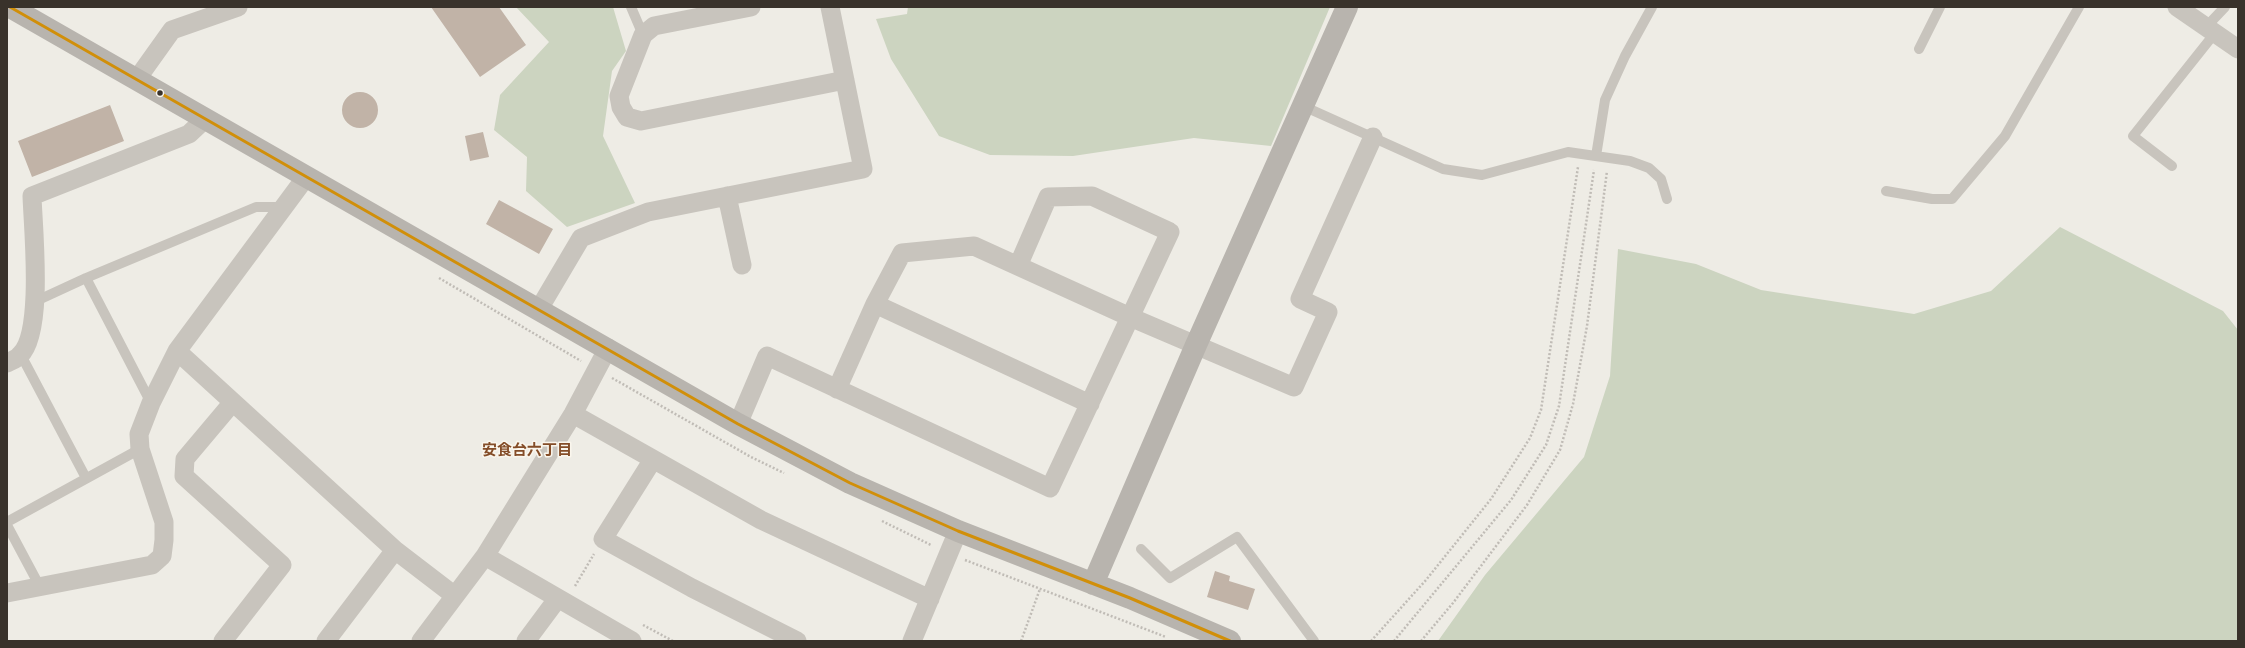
<!DOCTYPE html>
<html>
<head>
<meta charset="utf-8">
<style>
	body { margin:0 }
	#map { position:relative; width:2245px; height:648px; overflow:hidden; background:#eeece5; font-family:"Fira Sans Condensed",sans-serif }
	canvas { display:block }
	.frame { position:absolute; inset:0; border:8px solid #39322b; pointer-events:none }
</style>
</head>
<body>
<div id="map">
<canvas width="2245" height="648"></canvas>
<div class="frame"></div>
</div>
<script>
const ctx = document.querySelector('canvas').getContext('2d');
ctx.lineJoin = 'round';
function fillPath(path, color) { ctx.fillStyle = color; ctx.fill(path, 'evenodd'); }
function stroke(path, color, width, dash) { ctx.strokeStyle = color; ctx.lineWidth = width; ctx.lineCap = dash ? 'butt' : 'round'; ctx.setLineDash(dash || []); ctx.stroke(path); }
function label(font, color, halo, rows, align = 'center') {
  ctx.font = font + ' "Fira Sans Condensed","Noto Sans JP",sans-serif'; ctx.lineWidth = 3; ctx.setLineDash([]); ctx.textBaseline = 'middle'; ctx.strokeStyle = halo; ctx.fillStyle = color; for (const [text, x, y, turn = 0] of rows) {
    ctx.save(); ctx.translate(x, y); ctx.rotate((+turn || 0) * Math.PI / 180); ctx.textAlign = isNaN(turn) ? turn : align; if (halo) ctx.strokeText(text, 0, 0); ctx.fillText(text, 0, 0); ctx.restore();
  }
}
const green = new Path2D(`
	M 516,7 L 613,7 L 626,51 L 612,71 L 603,136 L 635,203 L 567,227 L 526,191 L 527,157 L 494,130 L 500,95 L 549,42 Z
	M 908,7 L 1330,7 L 1271,146 L 1194,138 L 1073,156 L 990,155 L 939,136 L 891,59 L 876,19 L 907,14 Z
	M 2060,227 L 2223,311 L 2238,330 L 2238,641 L 1438,641 L 1485,575 L 1584,457 L 1610,376 L 1618,249 L 1696,264 L 1761,290 L 1914,314 L 1991,291 Z`);
const building = new Path2D(`
	M 431,7 L 499,7 L 526,45 L 480,77 Z
	M342 110a18 18 0 1 1 36 0a18 18 0 1 1-36 0Z
	M 110,105 L 124,141 L 32,177 L 18,141 Z
	M 483,132 L 489,157 L 470,161 L 465,136 Z
	M 499,200 L 553,229 L 539,254 L 486,224 Z
	M 1215,571 L 1230,576 L 1229,581 L 1255,589 L 1248,610 L 1207,597 Z`);
const path = new Path2D(`
	M 439,278 L 581,361
	M 612,378 L 751,457 L 784,473
	M 882,521 L 931,545
	M 965,560 L 1166,637
	M 575,586 L 594,554
	M 643,625 L 673,641
	M 1021,641 L 1040,589
	M 1371,641 L 1426,580 L 1491,499 L 1530,438 L 1541,410 L 1578,167
	M 1394,641 L 1511,500 L 1546,445 L 1559,406 L 1594,170
	M 1421,641 L 1453,603 L 1527,505 L 1560,450 L 1573,404 L 1587,326 L 1607,171`);
const lane = new Path2D(`
	M 631,7 L 643,35
	M 2206,27 L 2225,7
	M 1919,49 L 1940,7
	M 1303,106 L 1443,169 L 1482,175 L 1568,152 L 1630,161 L 1649,168 L 1661,179 L 1667,199
	M 1596,156 L 1605,100 L 1625,56 L 1652,7
	M 2172,166 L 2133,136 L 2215,33
	M 1886,191 L 1932,199 L 1952,199 L 2005,136 L 2079,7
	M 86,278 L 151,403
	M 34,302 L 86,278 L 256,207 L 284,207
	M 21,355 L 86,478
	M 7,522 L 140,449
	M 7,525 L 39,585
	M 1141,549 L 1170,578 L 1237,537 L 1314,641`);
const street = new Path2D(`
	M 751,7 L 654,26 L 643,35 L 619,96 L 621,107 L 627,117 L 641,121 L 845,80
	M 2177,7 L 2238,49
	M 137,79 L 172,30 L 238,7
	M 727,196 L 742,265
	M 875,304 L 1090,404
	M 539,309 L 581,238 L 648,212 L 863,169 L 830,7
	M 177,351 L 395,550 L 455,596
	M 7,363 C 11,361 17,359 20,355 C 44,333 33,228 32,196 L 189,134 L 205,119
	M 837,389 L 875,304 L 902,253 L 974,246 L 1130,317 L 1294,387 L 1328,312 L 1300,299 L 1373,137
	M 573,414 L 761,520 L 930,599
	M 738,424 L 767,356 L 1050,488 L 1170,232 L 1092,196 L 1048,197 L 1018,266
	M 652,461 L 603,539 L 692,588 L 797,641
	M 485,556 L 632,641
	M 7,593 L 152,565 L 162,556 L 164,540 L 164,522 L 140,449 L 139,434 L 151,403 L 177,351 L 306,177
	M 223,641 L 282,565 L 184,476 L 185,459 L 233,402
	M 326,641 L 395,550
	M 421,641 L 485,556 L 573,414 L 608,348
	M 526,641 L 558,598
	M 912,641 L 958,531`);
const secondary = new Path2D(`
	M 10,7 L 738,424 L 850,483 L 958,531 L 1130,598 L 1230,641
	M 1093,584 L 1196,345 L 1347,7`);
const bus1 = new Path2D(`
	M 10,7 L 738,424 L 850,483 L 958,531 L 1130,598 L 1230,641`);
const markers = [
	[160,93,3.5,"#39322b"]
];
const neighbourhoodNames = [
	["安食台六丁目",527,451]
];
fillPath(green, '#ccd4c0');
fillPath(building, '#c1b3a7');
stroke(path, '#c0bcb6', 2.5, [2, 2]);
stroke(lane, '#c8c4bd', 10);
stroke(street, '#c8c4bd', 19);
stroke(secondary, '#b8b4ae', 22);
stroke(bus1, '#d18f09', 3);
for (const [x, y, r, color] of markers) { const dot = new Path2D(); dot.arc(x, y, r, 0, 2 * Math.PI); ctx.fillStyle = color; ctx.fill(dot); stroke(dot, '#faf6ed', 1.5); }
label('bold 15px', '#844d28', '#faf6ed', neighbourhoodNames);
</script>
</body>
</html>
